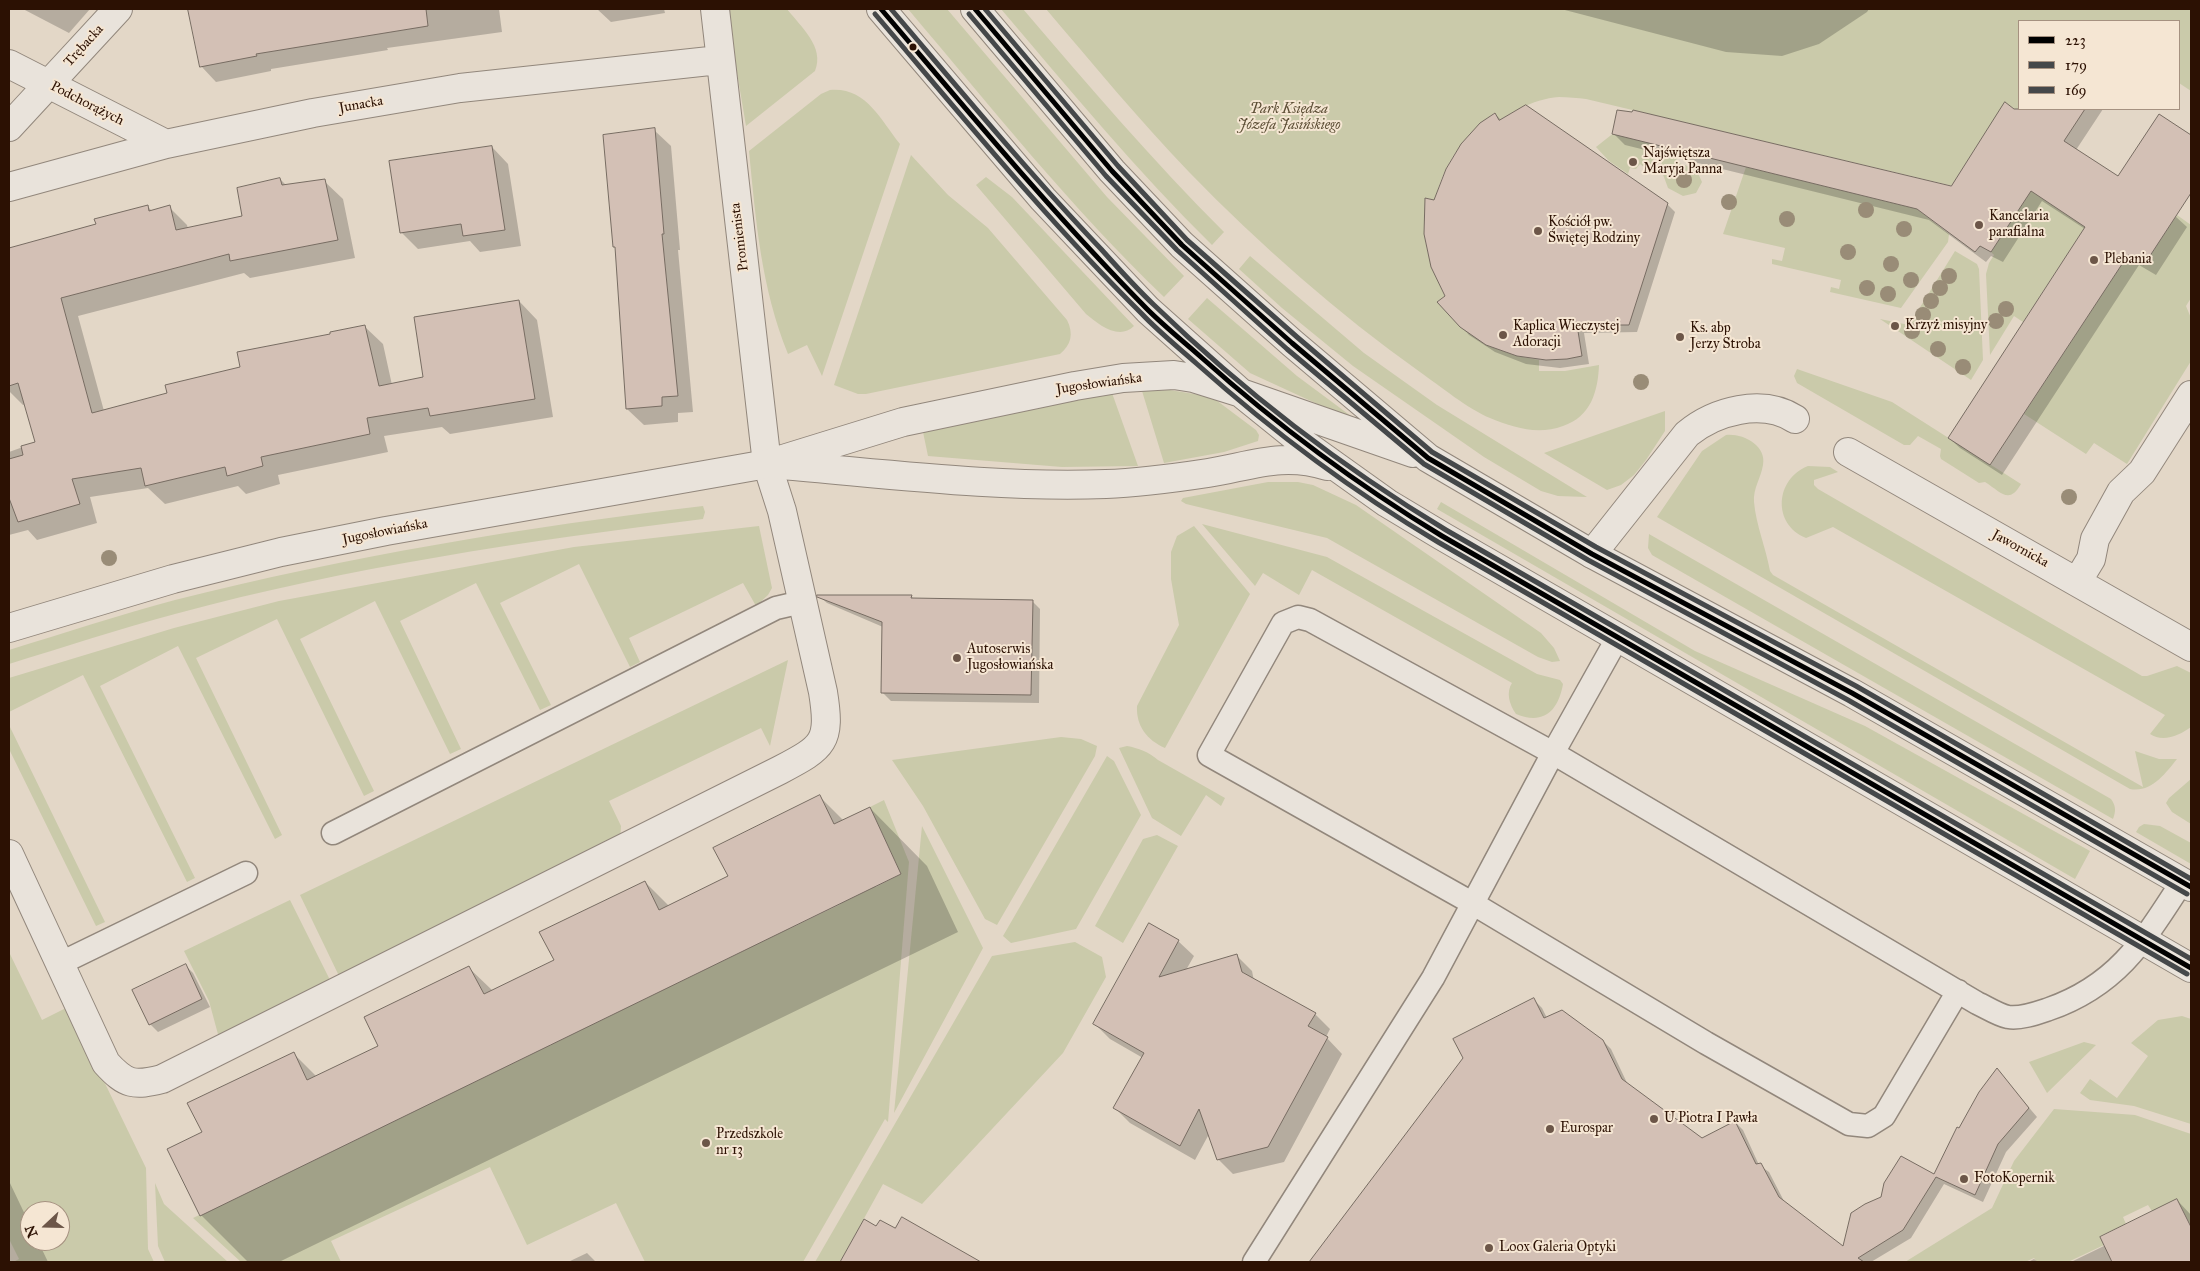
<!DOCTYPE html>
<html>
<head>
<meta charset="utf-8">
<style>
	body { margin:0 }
	#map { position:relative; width:2200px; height:1271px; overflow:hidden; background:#e3d7c7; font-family:"IM FELL Great Primer",serif }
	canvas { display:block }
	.frame { position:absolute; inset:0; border:10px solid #2c1103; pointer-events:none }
	.legend { position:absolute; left:2018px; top:20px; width:162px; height:90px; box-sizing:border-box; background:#f5e6d3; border:1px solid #a59180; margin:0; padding:6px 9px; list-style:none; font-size:15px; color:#2c1103 }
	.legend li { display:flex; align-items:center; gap:10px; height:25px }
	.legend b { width:25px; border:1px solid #a59180 }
	.north { position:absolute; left:20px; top:1201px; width:50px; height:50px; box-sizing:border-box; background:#f5e6d3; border:1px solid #a59180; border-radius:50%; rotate:249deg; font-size:14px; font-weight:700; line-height:20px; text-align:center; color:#2c1103 }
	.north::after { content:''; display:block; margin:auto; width:18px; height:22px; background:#6c5648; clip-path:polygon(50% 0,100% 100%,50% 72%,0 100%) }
</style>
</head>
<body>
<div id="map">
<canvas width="2200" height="1271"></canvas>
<div class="frame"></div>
<ul class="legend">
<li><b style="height:6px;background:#000"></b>223</li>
<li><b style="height:6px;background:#45484a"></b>179</li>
<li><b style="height:6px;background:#45484a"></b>169</li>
</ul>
<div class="north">N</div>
</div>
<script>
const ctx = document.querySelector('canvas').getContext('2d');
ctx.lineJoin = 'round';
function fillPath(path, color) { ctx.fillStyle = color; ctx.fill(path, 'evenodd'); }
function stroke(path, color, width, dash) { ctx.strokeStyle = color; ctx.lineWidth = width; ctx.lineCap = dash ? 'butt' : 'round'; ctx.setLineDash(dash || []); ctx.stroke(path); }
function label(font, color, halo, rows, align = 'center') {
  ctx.font = font + ' "IM FELL Great Primer",serif'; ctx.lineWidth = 4; ctx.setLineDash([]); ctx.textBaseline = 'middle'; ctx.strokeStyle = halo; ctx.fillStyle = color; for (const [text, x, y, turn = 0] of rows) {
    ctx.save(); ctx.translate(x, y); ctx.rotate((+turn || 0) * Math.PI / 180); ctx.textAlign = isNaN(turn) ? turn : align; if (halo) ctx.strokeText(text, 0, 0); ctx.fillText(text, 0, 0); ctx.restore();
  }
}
const green = new Path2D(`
	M 729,9 L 787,9 C 801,27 825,47 815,71 L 746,126 L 731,37 Z
	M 908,9 L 947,9 L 1107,197 L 1184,276 L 1164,297 C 1071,208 991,107 908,9 Z
	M 1001,9 L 1023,9 C 1088,85 1153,161 1224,232 L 1212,245 C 1137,171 1069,89 1001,9 Z
	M 1046,9 L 2191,9 L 2191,91 L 2179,83 L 2179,21 L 2019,21 L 2019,109 L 2024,109 L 2021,113 L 2005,103 L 1973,152 L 1970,190 L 1586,99 C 1578,98 1568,97 1559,97 C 1532,99 1507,114 1486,131 L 1496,116 L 1494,113 C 1463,136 1440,168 1434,207 L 1429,207 L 1430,199 L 1427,198 C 1419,236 1429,263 1445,296 L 1438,301 L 1486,345 L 1517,356 L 1539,360 L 1539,371 L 1565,371 L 1599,365 C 1598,391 1591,417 1563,426 C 1538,435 1514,428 1490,418 C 1468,409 1440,386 1420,372 C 1337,313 1260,245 1189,172 C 1139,120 1093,64 1046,9 Z
	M 830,90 C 866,87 880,119 900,144 L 822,376 L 807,345 L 788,354 C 761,287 756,222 749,151 L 821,94 Z
	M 1620,128 L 1657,136 L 1652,168 L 1645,168 L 1640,164 L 1636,169 L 1630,168 L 1628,174 L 1609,161 L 1596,147 Z
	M 1664,138 L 1680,142 L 1676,162 L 1696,169 L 1702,182 L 1696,193 L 1683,196 L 1668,188 L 1661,169 Z
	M 911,155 L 948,195 L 988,228 L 1067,320 C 1074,334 1071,345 1060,354 L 866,394 L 858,394 L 834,385 Z
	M 1746,167 L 1917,209 L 1949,234 L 1948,242 L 1901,308 L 1830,292 L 1831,287 L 1839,289 L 1841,280 L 1772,264 L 1772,259 L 1782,261 L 1785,248 L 1723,234 Z
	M 986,177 L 1012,197 L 1134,326 C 1119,341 1098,324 1086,314 L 976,185 Z
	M 2031,191 L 2085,227 L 2023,322 L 2014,316 L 1990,355 L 1986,274 L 1989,263 L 1994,255 L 1991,252 Z
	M 2177,215 L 2191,225 L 2191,298 L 2186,306 L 2191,318 L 2191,361 L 2127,464 L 2094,443 L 2086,454 L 2024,414 L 2128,255 L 2144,265 Z
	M 1955,251 L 1977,264 L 1979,269 L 1983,360 L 1971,380 L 1880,319 L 1909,325 Z
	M 1250,256 L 1364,353 L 1437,405 L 1587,497 L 1558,496 L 1541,491 L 1484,457 L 1353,366 L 1282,308 L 1239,269 Z
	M 1207,298 L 1297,376 L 1363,425 L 1250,373 L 1188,319 Z
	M 1797,369 L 1892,402 L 2021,484 C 2009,505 2001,492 1985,482 L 1979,483 L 1941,459 L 1940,456 L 1941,449 L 1918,436 L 1910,445 L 1904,445 L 1797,383 L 1794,376 Z
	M 1170,390 L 1212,397 L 1256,430 L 1259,435 L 1258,441 L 1224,452 L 1164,463 L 1142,391 Z
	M 1112,393 L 1138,466 L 1062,467 L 928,456 L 923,432 Z
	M 1665,411 L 1665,431 L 1646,460 L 1634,475 L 1621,485 L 1607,490 L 1544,453 Z
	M 1726,435 C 1742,433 1767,445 1763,465 C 1761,478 1753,488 1754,502 C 1756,525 1766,548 1770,571 L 1773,575 L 2143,787 L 2135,751 L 2159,759 L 2177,759 C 2165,774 2151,793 2130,789 L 1657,517 L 1702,451 Z
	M 1808,466 L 1830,467 L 1838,472 L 1814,480 L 1814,485 L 1818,489 L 2142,676 L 2147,676 L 2177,666 L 2191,673 L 2191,727 C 2180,735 2163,743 2150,734 L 2165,715 L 1833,527 L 1806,538 C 1772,524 1775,479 1808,466 Z
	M 1268,482 L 1298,482 L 1313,485 L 1356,505 L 1541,633 L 1554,648 L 1560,661 L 1552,662 L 1538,657 L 1327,538 L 1186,504 L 1181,501 L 1183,498 Z
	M 1441,502 L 1695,651 L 1865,726 L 2090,851 L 2075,879 L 1437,509 Z
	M 703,506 L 705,512 L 703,519 C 526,541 348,567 175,614 C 119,629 64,647 9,664 L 9,650 C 64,633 119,615 175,600 C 349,556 526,527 703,506 Z
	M 1202,524 L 1327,557 L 1537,674 L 1560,680 L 1563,684 C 1558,712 1543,725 1516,714 C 1509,704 1506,692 1512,683 L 1312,570 L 1299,595 L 1263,573 L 1255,586 Z
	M 759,526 L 772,588 L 768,595 L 756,606 L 743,583 L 629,638 L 640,662 L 630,667 L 579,564 L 500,603 L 551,705 L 540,710 L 476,583 L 400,621 L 461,749 L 450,754 L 375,601 L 300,639 L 374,791 L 364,796 L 277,619 L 196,658 L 282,835 L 275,839 L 178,646 L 100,686 L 195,878 L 187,882 L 83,675 L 9,712 L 9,678 L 174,628 L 279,601 L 574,547 Z
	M 1194,526 L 1250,594 L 1165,748 C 1147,740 1136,726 1137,706 L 1179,625 L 1171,579 L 1171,552 L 1177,536 Z
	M 1649,534 L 2111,799 C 2116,806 2116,811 2113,819 L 1652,555 L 1648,548 Z
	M 788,660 L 770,746 L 761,728 L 609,801 L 621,826 L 620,844 L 340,978 L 300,895 Z
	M 9,725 L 105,922 L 96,926 L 9,749 Z
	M 1061,737 L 1081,739 L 1097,746 L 1095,756 L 997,925 L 985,919 L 923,806 L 892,760 Z
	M 1127,746 C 1138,748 1149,752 1158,760 L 1225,798 L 1221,806 L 1206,795 L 1181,836 L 1152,818 L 1119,748 Z
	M 1107,756 L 1114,761 L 1141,815 L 1076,929 L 1011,943 L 1003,936 Z
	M 2191,779 L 2191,824 L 2172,812 L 2166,803 L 2169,798 Z
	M 884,800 L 909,862 L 888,1122 L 885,1119 L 803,1262 L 645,1262 L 616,1203 L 527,1245 L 490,1167 L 331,1241 L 341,1262 L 241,1262 L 193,1218 L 751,947 L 748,941 L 786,923 L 789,929 L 839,905 L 872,880 L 876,887 L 901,874 L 870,807 Z
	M 2144,824 L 2160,826 L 2191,843 L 2191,864 L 2136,832 L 2139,827 Z
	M 922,826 L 983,948 L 894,1113 Z
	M 1157,835 L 1178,846 L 1123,943 L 1095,926 L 1143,839 Z
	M 290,900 L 331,982 L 219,1038 L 209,1001 L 184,951 Z
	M 1075,942 L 1102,957 L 1106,977 L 1063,1053 L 922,1204 L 883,1184 L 840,1262 L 815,1262 L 992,956 Z
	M 9,952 L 42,1020 L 68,1007 L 146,1168 L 148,1249 L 154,1262 L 13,1262 L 19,1259 L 9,1239 ZM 30,1211 L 60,1211 L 60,1241 L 30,1241 Z
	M 2182,1016 L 2191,1019 L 2191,1124 L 2134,1106 L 2090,1100 L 2080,1093 L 2090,1079 L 2117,1098 L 2148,1056 L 2131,1043 L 2158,1020 Z
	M 2084,1042 L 2096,1045 L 2047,1093 L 2029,1062 Z
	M 2054,1109 L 2135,1115 L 2191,1134 L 2191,1223 L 2190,1224 L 2177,1199 L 2152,1211 L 2148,1205 L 2123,1217 L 2126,1224 L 2100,1236 L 2104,1245 L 2068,1262 L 2037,1262 L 2034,1258 L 2025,1262 L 1905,1262 L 1992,1208 L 2014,1161 Z
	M 155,1183 L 164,1204 L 228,1262 L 165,1262 L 158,1246 Z`);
const shadow = new Path2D(`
	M 23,9 L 90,9 L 69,33 Z
	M 205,9 L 499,9 L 502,32 L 387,48 L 388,50 L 271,69 L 271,71 L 216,82 L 201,66 L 190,12 Z
	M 597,9 L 664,9 L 665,13 L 611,22 Z
	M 1561,9 L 1869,9 L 1867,12 L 1819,44 L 1782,56 L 1726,52 Z
	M 2025,109 L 2103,109 L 2076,150 L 2118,178 L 2160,115 L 2191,136 L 2191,191 L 2175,216 L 2187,227 L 2156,275 L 2139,265 L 2002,475 L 1960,448 L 1949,438 L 2085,229 L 2042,201 L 2003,262 L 1991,256 L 1986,262 L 1929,220 L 1625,145 L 1614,134 L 1951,187 Z
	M 1495,114 L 1501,120 L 1667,204 L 1675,212 L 1637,332 L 1584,333 L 1589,364 L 1560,368 L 1526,364 L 1495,352 L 1469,335 L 1461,326 L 1447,297 L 1435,202 Z
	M 654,130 L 671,146 L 680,250 L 678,250 L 693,412 L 678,413 L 678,422 L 644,425 L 627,409 L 616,249 L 614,246 Z
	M 492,147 L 508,164 L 521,246 L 480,252 L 470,241 L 418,249 L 401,232 Z
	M 280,179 L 287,186 L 324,181 L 343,199 L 355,258 L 250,278 L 244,273 L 78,316 L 104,411 L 168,394 L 332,335 L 364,326 L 383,344 L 392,385 L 425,378 L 519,301 L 537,320 L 553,417 L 450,434 L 442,427 L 384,436 L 388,452 L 278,475 L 280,484 L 246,494 L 238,486 L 165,504 L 148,488 L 90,497 L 97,523 L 37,540 L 28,530 L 9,535 L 9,452 L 37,442 L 26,404 L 23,405 L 9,391 L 9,250 L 76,231 L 148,207 L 152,211 L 169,207 L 187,225 L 188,229 L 244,217 Z
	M 911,596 L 914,599 L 1032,601 L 1040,609 L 1039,703 L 891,701 L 882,692 L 883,627 L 827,603 L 820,597 Z
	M 820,797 L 844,821 L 870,808 L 927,866 L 958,932 L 279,1262 L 248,1262 L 201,1215 L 203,1132 L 293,1053 L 317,1077 L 380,1046 L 469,968 L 493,991 L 555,961 L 645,882 L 669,906 L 729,876 Z
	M 1178,941 L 1194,956 L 1186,970 L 1236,955 L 1252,971 L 1254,981 L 1315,1014 L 1330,1029 L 1326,1037 L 1342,1054 L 1284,1162 L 1233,1174 L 1218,1159 L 1209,1134 L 1195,1160 L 1130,1123 L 1115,1108 L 1143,1058 L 1110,1039 L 1095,1024 Z
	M 185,965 L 193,973 L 210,1007 L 158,1032 L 150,1024 Z
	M 1534,1000 L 1542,1008 L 1547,1018 L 1603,1041 L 1611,1049 L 1628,1085 L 1702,1139 L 1735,1122 L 1743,1130 L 1759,1165 L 1769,1172 L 1785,1203 L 1844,1249 L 1934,1176 L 1960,1130 L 1997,1070 L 2037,1117 L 2006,1152 L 1983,1202 L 1944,1184 L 1911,1238 L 1871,1262 L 1310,1262 L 1464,1058 Z
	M 9,1181 L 30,1225 L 30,1241 L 38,1241 L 48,1262 L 9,1262 Z
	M 2177,1200 L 2191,1215 L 2191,1262 L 2071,1262 L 2106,1245 Z
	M 864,1221 L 877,1228 L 895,1230 L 952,1247 L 967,1262 L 841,1262 Z
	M 587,1253 L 596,1262 L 568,1262 Z
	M 2034,1259 L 2038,1262 L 2028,1262 Z`);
const building = new Path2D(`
	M 188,9 L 426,9 L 428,26 L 256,54 L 257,56 L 200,67 Z
	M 2005,102 L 2014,109 L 2085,109 L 2064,141 L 2118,176 L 2159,114 L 2191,135 L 2191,193 L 2144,265 L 2128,255 L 1990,465 L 1948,438 L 2085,227 L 2031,191 L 1991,252 L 1980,246 L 1975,252 L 1917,209 L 1612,134 L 1617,110 L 1632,112 L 1633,110 L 1951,186 Z
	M 1526,105 L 1668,203 L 1629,325 L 1577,325 L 1582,356 L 1567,359 L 1546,360 L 1517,356 L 1486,345 L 1460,327 L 1437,302 L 1445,296 L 1431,267 L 1424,234 L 1425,198 L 1434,200 L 1446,169 L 1461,144 L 1480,123 L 1495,113 L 1499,120 Z
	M 655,128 L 664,234 L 662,234 L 678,396 L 662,397 L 662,406 L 626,409 L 615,247 L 613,247 L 603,135 Z
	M 492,146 L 505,230 L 463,236 L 461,224 L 400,233 L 389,161 Z
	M 280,178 L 282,185 L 325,179 L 338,240 L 230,261 L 229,254 L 61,298 L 92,413 L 167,393 L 165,385 L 240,367 L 237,352 L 330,334 L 330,332 L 365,325 L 379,386 L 423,377 L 414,317 L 519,300 L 535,399 L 430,416 L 428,408 L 367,418 L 370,434 L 261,457 L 263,466 L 227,476 L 225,467 L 145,486 L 141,468 L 72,479 L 80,504 L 18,522 L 9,498 L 9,459 L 23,455 L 21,446 L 35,442 L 18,383 L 9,386 L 9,248 L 96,224 L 94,219 L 148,205 L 149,211 L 170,205 L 176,230 L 242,216 L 237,188 Z
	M 817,595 L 912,595 L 911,598 L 1033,600 L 1031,695 L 881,693 L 882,622 L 817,597 Z
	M 820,795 L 834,824 L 870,807 L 901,874 L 200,1216 L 167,1149 L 202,1132 L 187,1103 L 294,1052 L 307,1080 L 378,1046 L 364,1017 L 469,966 L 484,994 L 554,960 L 539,932 L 645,881 L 659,910 L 728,876 L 713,848 Z
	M 1149,923 L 1179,940 L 1159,977 L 1237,954 L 1242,972 L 1316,1013 L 1308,1026 L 1328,1037 L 1268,1147 L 1217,1160 L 1199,1109 L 1180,1146 L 1113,1108 L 1144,1053 L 1093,1024 Z
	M 186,964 L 202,999 L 149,1025 L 132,990 Z
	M 1534,998 L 1544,1018 L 1562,1010 L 1603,1040 L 1622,1079 L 1702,1138 L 1735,1121 L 1756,1164 L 1761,1163 L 1779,1197 L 1843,1246 L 1851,1213 L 1865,1204 L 1881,1197 L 1884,1183 L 1901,1156 L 1934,1174 L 1957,1127 L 1959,1128 L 1979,1092 L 1997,1068 L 2029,1108 L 1998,1144 L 1975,1195 L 1936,1177 L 1903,1230 L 1858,1258 L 1864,1262 L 1309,1262 L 1463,1058 L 1453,1039 Z
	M 2177,1199 L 2191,1227 L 2191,1262 L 2112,1262 L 2100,1237 Z
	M 902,1217 L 981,1262 L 840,1262 L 864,1219 L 876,1226 L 880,1220 L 895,1228 Z`);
const service = new Path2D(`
	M 1618,637 L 1553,753 L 1977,1003 C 1986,1007 1998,1015 2008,1017 C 2021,1019 2037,1013 2049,1009 C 2118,985 2145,939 2182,882
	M 333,833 L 776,608 L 802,602
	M 61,963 L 246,873
	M 1254,1262 L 1433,978 L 1553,753 L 1310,620 L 1298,617 L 1283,623 L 1209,755 L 1472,903 L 1706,1043 L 1849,1124 L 1868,1126 L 1884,1116 L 1958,991`);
const minor = new Path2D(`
	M 9,64 L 166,144
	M 9,127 L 118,9
	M 9,187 L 166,144 L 313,113 L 460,88 L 719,60
	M 1848,452 L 2191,647
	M 1592,554 L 1687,434 C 1715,411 1762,398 1795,419
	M 2077,582 L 2091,559 L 2095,539 L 2121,492 L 2142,472 L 2191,395
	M 9,854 L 106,1063 C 126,1085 134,1086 162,1079 L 780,770 C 824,747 831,742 823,692 L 782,511 L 767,464 L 715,9`);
const tertiary = new Path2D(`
	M 881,9 L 1043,199 L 1148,310 L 1241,393 L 1303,443 L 1387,503 L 1442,536 L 2191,968
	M 975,9 L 1112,171 L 1182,245 L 1292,343 L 1428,458 L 1592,554 L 1852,693 L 2191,887
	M 781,465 C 889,474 998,488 1106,484 C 1140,483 1175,478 1208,473 C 1251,466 1283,452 1327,466
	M 9,628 L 173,579 L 281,552 L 386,531 L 767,464 L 903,422 L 1075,386 L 1123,378 L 1174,375 L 1193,378 L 1241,393 L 1413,453`);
const bus1 = new Path2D(`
	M 881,9 C 968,111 1053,214 1147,309 C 1164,326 1184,342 1202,358 C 1277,425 1356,484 1442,536 L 2191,968
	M 975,9 L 1112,171 L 1182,245 L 1292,343 L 1428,458 L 1592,554 L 1852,693 L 2191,887`);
const bus2 = new Path2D(`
	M 875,14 C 962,116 1047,220 1142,314 C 1159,332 1179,348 1197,364 C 1272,431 1352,491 1438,542 L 2187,974
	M 969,14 L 1106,176 L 1177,250 L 1287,349 L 1424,464 L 1588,560 L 1848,700 L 2187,894`);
const bus3 = new Path2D(`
	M 891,9 C 960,90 1028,172 1101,249 C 1118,268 1135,287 1154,305 C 1242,390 1340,466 1446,530 L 2191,959
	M 985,9 L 1118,166 L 1187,240 L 1297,337 L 1432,452 L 1596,547 L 1856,686 L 2191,879`);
const trees = [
	[1684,180],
	[1729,202],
	[1866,210],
	[1787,219],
	[1904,229],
	[1848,252],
	[1891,264],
	[1949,276],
	[1911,280],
	[1867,288],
	[1940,288],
	[1888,294],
	[1931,301],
	[2006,309],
	[1923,315],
	[1996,321],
	[1912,331],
	[1938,349],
	[1963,367],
	[1641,382],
	[2069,497],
	[109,558]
];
const markers = [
	[913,47,4.5,"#2c1103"],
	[1633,162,5,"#6c5648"],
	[1979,225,5,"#6c5648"],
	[1538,231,5,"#6c5648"],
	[2094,260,5,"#6c5648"],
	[1895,326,5,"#6c5648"],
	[1503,335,5,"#6c5648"],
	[1680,337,5,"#6c5648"],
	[957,658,5,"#6c5648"],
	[1654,1119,5,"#6c5648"],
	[1550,1129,5,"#6c5648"],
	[706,1143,5,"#6c5648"],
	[1964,1179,5,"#6c5648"],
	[1489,1248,5,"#6c5648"]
];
const streetNames = [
	["Trębacka",84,46,-48],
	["Podchorążych",87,104,27],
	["Junacka",361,105,-10],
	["Promienista",740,237,-97],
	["Jugosłowiańska",1099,384,-8],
	["Jugosłowiańska",385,532,-11],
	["Jawornicka",2020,549,29]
];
const parkNames = [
	["Park Księdza",1289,110],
	["Józefa Jasińskiego",1289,126]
];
const poiNames = [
	["Najświętsza",1643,154],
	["Maryja Panna",1643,170],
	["Kancelaria",1989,217],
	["parafialna",1989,233],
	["Kościół pw.",1548,223],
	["Świętej Rodziny",1548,239],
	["Plebania",2104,260],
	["Krzyż misyjny",1905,326],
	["Kaplica Wieczystej",1513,327],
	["Adoracji",1513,343],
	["Ks. abp",1690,329],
	["Jerzy Stroba",1690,345],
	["Autoserwis",967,650],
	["Jugosłowiańska",967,666],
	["U Piotra I Pawła",1664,1119],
	["Eurospar",1560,1129],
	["Przedszkole",716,1135],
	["nr 13",716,1151],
	["FotoKopernik",1974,1179],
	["Loox Galeria Optyki",1499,1248]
];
fillPath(green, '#cacaaa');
fillPath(shadow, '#0003');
fillPath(building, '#d3c0b5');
stroke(building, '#776c62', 1);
stroke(service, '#92877c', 25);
stroke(minor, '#92877c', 30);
stroke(tertiary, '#92877c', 30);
stroke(service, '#e9e3db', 22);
stroke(minor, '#e9e3db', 28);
stroke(tertiary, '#e9e3db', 28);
stroke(bus1, '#000', 5);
stroke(bus2, '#45484a', 5);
stroke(bus3, '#45484a', 5);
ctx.fillStyle = '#998c77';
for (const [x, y] of trees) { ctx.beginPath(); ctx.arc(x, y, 8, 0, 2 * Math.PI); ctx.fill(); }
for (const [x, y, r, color] of markers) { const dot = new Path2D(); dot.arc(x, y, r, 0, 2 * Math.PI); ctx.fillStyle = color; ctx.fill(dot); stroke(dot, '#f5e6d3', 2); }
label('14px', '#2c1103', '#f5e6d3', streetNames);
label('italic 14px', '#5c4e35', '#f5e6d3', parkNames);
label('14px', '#2c1103', '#f5e6d3', poiNames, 'left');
</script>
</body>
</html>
